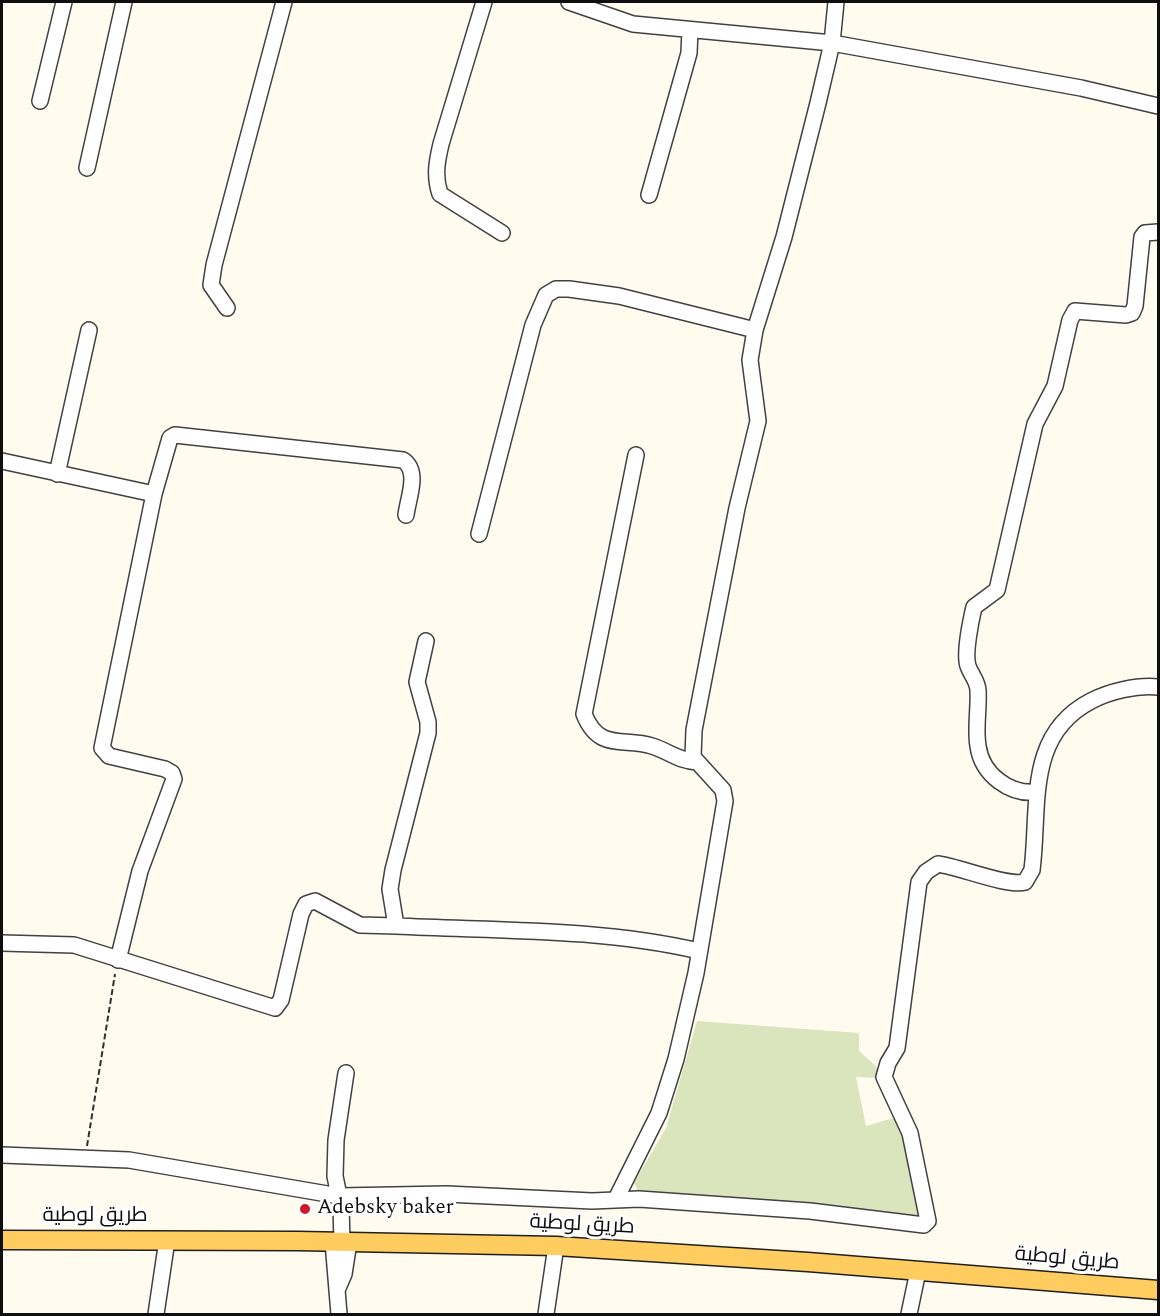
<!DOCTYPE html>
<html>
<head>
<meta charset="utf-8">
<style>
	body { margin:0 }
	#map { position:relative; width:1160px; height:1316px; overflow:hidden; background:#fffbef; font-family:Spectral,serif }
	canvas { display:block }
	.frame { position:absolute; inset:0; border:3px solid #0e0e0e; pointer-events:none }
</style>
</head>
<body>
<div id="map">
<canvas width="1160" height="1316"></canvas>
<div class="frame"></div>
</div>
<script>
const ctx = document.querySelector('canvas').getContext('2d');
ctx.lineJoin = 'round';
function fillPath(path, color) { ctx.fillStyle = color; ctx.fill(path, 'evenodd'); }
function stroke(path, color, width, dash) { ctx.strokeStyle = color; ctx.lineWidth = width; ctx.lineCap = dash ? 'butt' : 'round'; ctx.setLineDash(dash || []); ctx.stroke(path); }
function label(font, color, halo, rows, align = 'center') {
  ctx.font = font + ' Spectral,Cairo,serif'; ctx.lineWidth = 6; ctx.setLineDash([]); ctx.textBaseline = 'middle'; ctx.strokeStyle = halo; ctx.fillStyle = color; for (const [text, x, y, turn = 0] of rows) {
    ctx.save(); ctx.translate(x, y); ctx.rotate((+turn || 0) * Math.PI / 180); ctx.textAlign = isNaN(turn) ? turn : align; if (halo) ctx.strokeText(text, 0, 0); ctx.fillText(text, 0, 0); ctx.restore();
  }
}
const cemetery = new Path2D(`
	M 697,1021 L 859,1033 L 859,1051 L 876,1066 L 879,1078 L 856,1077 L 866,1126 L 897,1117 L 912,1156 L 924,1221 L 776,1201 L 638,1191 L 634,1183 L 666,1128 Z`);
const path = new Path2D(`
	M 87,1146 L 115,974`);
const minor = new Path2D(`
	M 484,2 L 441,144 C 437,161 434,176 440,194 L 502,233
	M 569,2 L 633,24 L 832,43 L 1081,88 L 1158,106
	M 40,101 L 64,2
	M 87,168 L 124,2
	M 649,195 L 689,53 L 690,30
	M 227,308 L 211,285 L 214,265 L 284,2
	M 636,455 L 584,714 C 599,752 624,737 652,746 C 668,751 679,761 697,762
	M 2,461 L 154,494
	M 57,474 L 89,330
	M 479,534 L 533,325 L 546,295 L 556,289 L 569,289 L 619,296 L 755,330
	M 426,641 L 417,682 L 428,722 L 428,733 L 393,870 L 390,889 L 396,926 C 497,931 600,928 699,951
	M 1037,792 C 1010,795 982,775 978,746 C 975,728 979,710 978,691 C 978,681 971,675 968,666 C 964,654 971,620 974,607 L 997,590 L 1035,424 L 1055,386 L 1070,320 L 1075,311 L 1126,315 L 1132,313 L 1135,306 L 1142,237 L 1145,233 L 1158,232
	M 2,943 L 74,945 L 275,1008 L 281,1000 L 301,914 L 306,904 L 315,901 L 360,925 L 396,926
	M 118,960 L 140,871 L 174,779 L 172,773 L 165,769 L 109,756 L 102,748 L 154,494 L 170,438 L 175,435 L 403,460 C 420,471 408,498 406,515
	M 2,1155 L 129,1160 L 339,1196 L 447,1194 L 592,1201 L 639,1199 L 810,1211 L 924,1225 L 928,1221 L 910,1133 L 884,1077 L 888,1063 L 897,1048 L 919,882 L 926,872 L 938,864 C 960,867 1008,887 1025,882 L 1032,870 C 1040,807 1025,735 1091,701 C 1110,691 1137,685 1158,687
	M 616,1199 L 659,1113 L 676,1059 L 696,973 L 725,801 L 723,790 L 693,757 L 694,730 L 737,508 L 758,421 L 750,360 L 755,330 L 784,237 L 818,103 L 832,43 L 836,2
	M 333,1242 L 339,1314
	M 342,1242 L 341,1206 L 335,1176 L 336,1140 L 346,1073
	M 338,1288 L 344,1274 L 349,1242
	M 156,1314 L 167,1240
	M 546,1314 L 556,1246
	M 909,1314 L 918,1271`);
const major = new Path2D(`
	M 2,1240 L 298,1241 L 556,1246 L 808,1262 L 1158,1290`);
const markers = [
	[305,1209,6,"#cc172d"]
];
const poiNames = [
	["Adebsky baker",317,1209]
];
const streetNames = [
	["طريق لوطية",95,1217],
	["طريق لوطية",582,1226,3],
	["طريق لوطية",1067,1260,5]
];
fillPath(cemetery, '#dae4bd');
stroke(minor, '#414141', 18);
stroke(major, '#1f1f1f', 21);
stroke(path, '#303030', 2, [6, 3]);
stroke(minor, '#fff', 15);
stroke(major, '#ffcd5f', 18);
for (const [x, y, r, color] of markers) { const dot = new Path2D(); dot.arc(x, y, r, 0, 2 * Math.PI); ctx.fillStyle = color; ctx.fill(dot); stroke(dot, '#fff', 2); }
label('21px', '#0e0e0e', '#fff', poiNames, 'left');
label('21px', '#0e0e0e', '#fff', streetNames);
</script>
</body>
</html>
